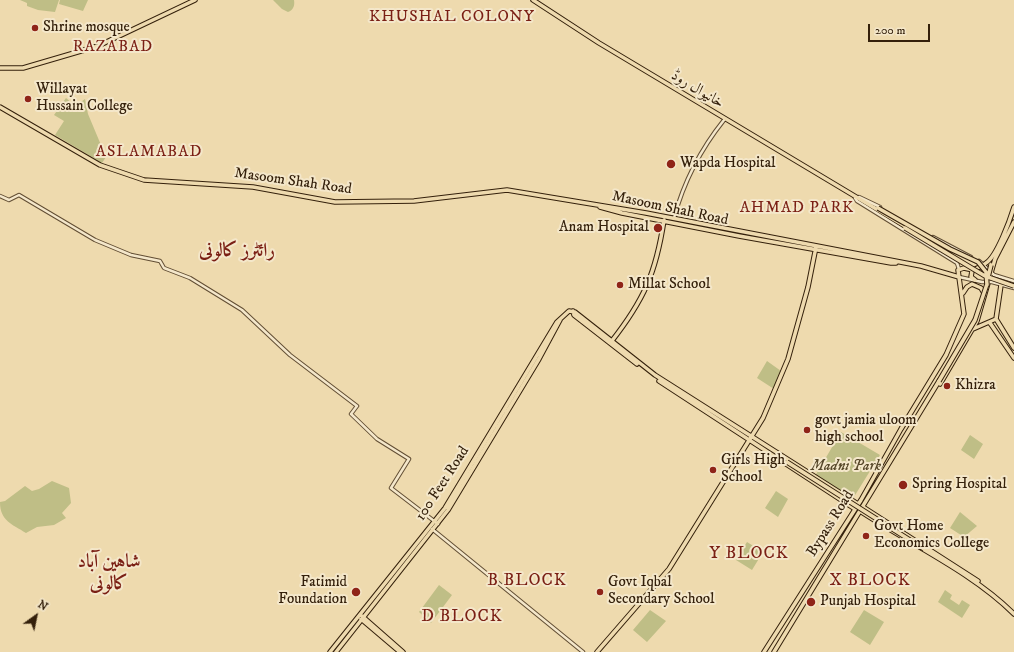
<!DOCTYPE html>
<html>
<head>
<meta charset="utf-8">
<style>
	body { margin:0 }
	#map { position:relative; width:1014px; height:652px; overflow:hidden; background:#eedaae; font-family:"IM FELL DW Pica",serif }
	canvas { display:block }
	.north { position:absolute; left:16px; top:596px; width:40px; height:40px; -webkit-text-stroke:3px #f4e7ca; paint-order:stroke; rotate:33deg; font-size:11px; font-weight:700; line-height:16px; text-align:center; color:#34200b }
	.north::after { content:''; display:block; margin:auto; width:14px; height:18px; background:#34200b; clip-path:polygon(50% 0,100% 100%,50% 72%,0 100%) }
	.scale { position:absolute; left:868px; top:24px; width:62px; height:18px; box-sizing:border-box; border:2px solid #34200b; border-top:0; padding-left:5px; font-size:12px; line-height:14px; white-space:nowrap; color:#34200b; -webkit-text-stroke:3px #f4e7ca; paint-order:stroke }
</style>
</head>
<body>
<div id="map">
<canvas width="1014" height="652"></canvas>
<div class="north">N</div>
<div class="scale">200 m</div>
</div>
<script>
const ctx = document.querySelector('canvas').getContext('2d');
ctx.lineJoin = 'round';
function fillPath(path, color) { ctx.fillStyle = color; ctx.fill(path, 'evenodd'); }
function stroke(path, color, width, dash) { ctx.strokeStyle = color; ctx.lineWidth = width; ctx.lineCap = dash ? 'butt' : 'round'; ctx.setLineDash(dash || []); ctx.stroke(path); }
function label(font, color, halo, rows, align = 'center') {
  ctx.font = font + ' "IM FELL DW Pica",Amiri,serif'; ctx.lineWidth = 4; ctx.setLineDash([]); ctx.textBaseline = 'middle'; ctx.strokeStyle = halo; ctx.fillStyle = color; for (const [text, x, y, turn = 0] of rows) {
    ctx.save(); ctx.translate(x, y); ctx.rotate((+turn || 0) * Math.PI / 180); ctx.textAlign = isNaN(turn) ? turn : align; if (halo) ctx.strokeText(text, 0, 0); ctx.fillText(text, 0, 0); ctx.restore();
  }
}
const green = new Path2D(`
	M 20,0 L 59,0 L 55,12 L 38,10 L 27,6 L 27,3 Z
	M 60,0 L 88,0 L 83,11 L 59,4 Z
	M 273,0 L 294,0 C 295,6 293,10 288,12 L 282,9 Z
	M 66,98 L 75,106 L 85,99 L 88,114 L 106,157 L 102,163 L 55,135 L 64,121 L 54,115 Z
	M 767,361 L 781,371 L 774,389 L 757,378 Z
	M 841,432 L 880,455 L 852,500 L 815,476 Z
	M 970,435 L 983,444 L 974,459 L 961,450 Z
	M 52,481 L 69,488 L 71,503 L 62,513 L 66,518 L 54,525 L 37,527 L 26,533 C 12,524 0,521 0,502 L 5,501 L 25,486 L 32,491 L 39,489 Z
	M 776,491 L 788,499 L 778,517 L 765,508 Z
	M 960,512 L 977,526 L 964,537 L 950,528 Z
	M 747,542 L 763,552 L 752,570 L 736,560 Z
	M 439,585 L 452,595 L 431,623 L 419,612 Z
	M 945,590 L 952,595 L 950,599 L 959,605 L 962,600 L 970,605 L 962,618 L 938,602 Z
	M 650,610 L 666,621 L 647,642 L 633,630 Z
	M 864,610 L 884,622 L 870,645 L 850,632 Z`);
const minor = new Path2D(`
	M 0,196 L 9,200 L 19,195 L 95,240 L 131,255 L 160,261 L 164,268 L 190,278 L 242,310 L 290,355 L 357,406 L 351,414 L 377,439 L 409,459 L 391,488 L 438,524
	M 859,197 L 880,207
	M 855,198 L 857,201 L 957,263 L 959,269
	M 674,218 C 684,181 700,150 724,120
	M 933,237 L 971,257
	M 979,261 L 994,275 L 1014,281
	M 959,277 L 982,282 L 992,282 L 1014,288
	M 432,529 L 583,652`);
const major = new Path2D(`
	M 533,0 L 599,43 L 908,228
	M 0,68 L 23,68 L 98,46 L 195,0
	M 0,107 L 100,165 L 144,180 L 253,187 L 335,202 L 414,201 L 507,190 L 646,213 L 921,266 L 959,277
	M 600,207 L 622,213 L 739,236 L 891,263 L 896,263
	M 975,280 L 971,277 L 972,271 C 976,268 982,267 986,263 C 997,256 1010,220 1014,207
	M 963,293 L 967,287 L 972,284 L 981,288 L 984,293
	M 573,311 L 574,315 L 637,364
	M 996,319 L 1014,348
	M 990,323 L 1014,358
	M 973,329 L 996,319 L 1001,285
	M 611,342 C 644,300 656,273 664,220
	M 659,381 L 855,509
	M 940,384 L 977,321 L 995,259 L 1014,222
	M 863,507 L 978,581
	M 860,511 C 910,544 972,572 1014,614
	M 362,616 L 403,652
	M 361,619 L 400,652
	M 330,652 L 445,508 L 557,322 L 569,311 L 575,312 L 655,375 L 858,504
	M 336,652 L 448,510 L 539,359 L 560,320
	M 597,652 L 669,569 L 763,418 L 788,359 L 808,287 L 816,247
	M 764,652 L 861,500 L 901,429 L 946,355 L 964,314 L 958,270 L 964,268 L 973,270
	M 774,652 L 939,381`);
const majorBridge = new Path2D(`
	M 878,208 L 950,249 L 978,262 L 986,272 L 987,285
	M 905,228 L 985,276 L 1014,286
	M 988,277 L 991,265
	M 939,381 L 975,320 L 987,284
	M 787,462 L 924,549`);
const markers = [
	[35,28,4,"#8f2418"],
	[28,99,4,"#8f2418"],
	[671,164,5,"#8f2418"],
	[658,228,5,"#8f2418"],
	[620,285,4,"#8f2418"],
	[947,386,4,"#8f2418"],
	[807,430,4,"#8f2418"],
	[713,470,4,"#8f2418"],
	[903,485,5,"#8f2418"],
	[866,536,4,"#8f2418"],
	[356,592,5,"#8f2418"],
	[600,592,4,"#8f2418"],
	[811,602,5,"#8f2418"]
];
const poiNames = [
	["Shrine mosque",43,28],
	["Willayat",36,90],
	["Hussain College",36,107],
	["Wapda Hospital",680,164],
	["Anam Hospital",649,228,"right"],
	["Millat School",628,285],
	["Khizra",955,386],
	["govt jamia uloom",815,421],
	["high school",815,438],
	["Girls High",721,461],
	["School",721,478],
	["Spring Hospital",912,485],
	["Govt Home",874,527],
	["Economics College",874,544],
	["Fatimid",347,583,"right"],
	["Foundation",347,600,"right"],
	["Govt Iqbal",608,583],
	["Secondary School",608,600],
	["Punjab Hospital",820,602]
];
const streetNames = [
	["خانیوال روڈ",697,90,31],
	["Masoom Shah Road",293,182,8],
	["Masoom Shah Road",670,209,12],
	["100 Feet Road",443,484,-57],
	["Bypass Road",831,524,-58]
];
const parkNames = [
	["Madni Park",846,467]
];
const neighbourhoodNames = [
	["KHUSHAL COLONY",452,18],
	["RAZABAD",113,48],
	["ASLAMABAD",149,153],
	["AHMAD PARK",797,209]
];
const quarterNames = [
	["Y BLOCK",749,554],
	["B BLOCK",527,581],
	["X BLOCK",870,581],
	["D BLOCK",462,617]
];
const districtNames = [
	["رائٹرز کالونی",237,252],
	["شاہین آباد",109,563],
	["کالونی",109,585]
];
fillPath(green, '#bfbe86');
stroke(minor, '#624e34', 4.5);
stroke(major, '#34200b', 5.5);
stroke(minor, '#f4e7ca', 2.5);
stroke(major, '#eedaae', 3.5);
stroke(majorBridge, '#34200b', 5.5, []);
stroke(majorBridge, '#eedaae', 3.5);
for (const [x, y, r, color] of markers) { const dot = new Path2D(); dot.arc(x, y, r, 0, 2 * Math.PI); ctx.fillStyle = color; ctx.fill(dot); stroke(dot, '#f4e7ca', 1.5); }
label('15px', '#34200b', '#f4e7ca', poiNames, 'left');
label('15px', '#34200b', '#f4e7ca', streetNames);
label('italic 15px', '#57482a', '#f4e7ca', parkNames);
ctx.letterSpacing = '1px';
label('16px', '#7a1f14', '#f4e7ca', neighbourhoodNames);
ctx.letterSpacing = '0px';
ctx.letterSpacing = '1px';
label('17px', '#7a1f14', '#f4e7ca', quarterNames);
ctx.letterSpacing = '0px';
label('bold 19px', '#7a1f14', '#f4e7ca', districtNames);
</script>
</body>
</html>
